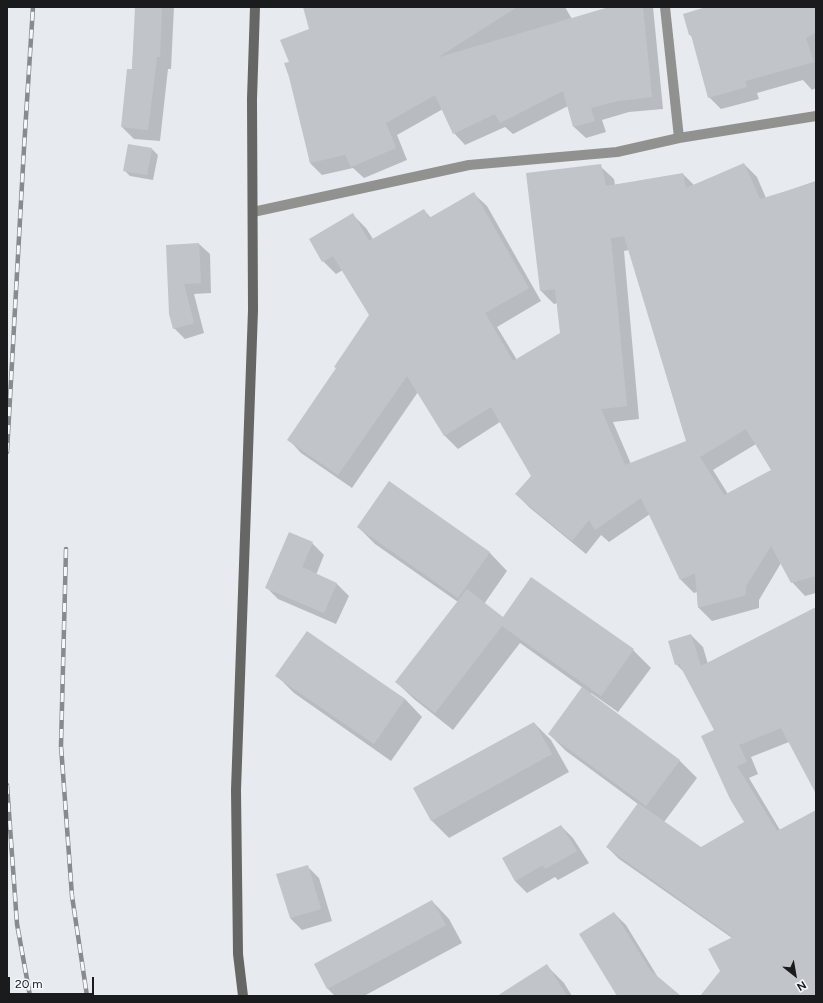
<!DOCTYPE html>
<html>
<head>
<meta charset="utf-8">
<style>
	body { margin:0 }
	#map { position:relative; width:823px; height:1003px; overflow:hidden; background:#e7ebf0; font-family:Figtree,sans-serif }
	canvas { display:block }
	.frame { position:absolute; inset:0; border:8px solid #191b1d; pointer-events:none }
	.north { position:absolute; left:775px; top:955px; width:40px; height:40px; -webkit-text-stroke:3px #f5f9fe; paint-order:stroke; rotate:149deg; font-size:11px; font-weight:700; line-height:16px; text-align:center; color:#191b1d }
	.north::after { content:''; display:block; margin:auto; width:14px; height:18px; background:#191b1d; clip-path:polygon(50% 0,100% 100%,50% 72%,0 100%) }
	.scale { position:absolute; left:8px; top:977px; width:86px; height:18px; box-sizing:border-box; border:2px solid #191b1d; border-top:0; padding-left:5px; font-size:12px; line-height:14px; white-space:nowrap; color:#191b1d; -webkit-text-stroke:3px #f5f9fe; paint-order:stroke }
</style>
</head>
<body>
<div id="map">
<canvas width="823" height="1003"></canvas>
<div class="frame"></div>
<div class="north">N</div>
<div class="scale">20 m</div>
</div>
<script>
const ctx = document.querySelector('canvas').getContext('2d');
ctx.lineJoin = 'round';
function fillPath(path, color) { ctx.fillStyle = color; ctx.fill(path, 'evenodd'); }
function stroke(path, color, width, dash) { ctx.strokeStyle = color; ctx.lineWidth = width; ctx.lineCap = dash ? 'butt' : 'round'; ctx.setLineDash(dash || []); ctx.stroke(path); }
const shadow = new Path2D(`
	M 136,7 L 174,7 L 171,69 L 168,69 L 160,141 L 134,139 L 122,127 L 132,70 Z
	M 304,7 L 565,7 L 572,19 L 613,7 L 653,7 L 663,109 L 629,112 L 602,120 L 606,132 L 586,138 L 574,127 L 568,106 L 513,134 L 505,127 L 465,145 L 454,133 L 443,109 L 397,135 L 407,160 L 364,178 L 353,168 L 322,175 L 310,163 L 290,62 L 310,30 Z
	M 710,7 L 816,7 L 816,88 L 812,90 L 803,80 L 757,93 L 759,99 L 721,109 L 709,97 L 692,37 L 690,35 Z
	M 152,149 L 158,155 L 153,180 L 130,176 L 124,170 Z
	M 744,164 L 757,177 L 766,198 L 816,181 L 816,593 L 805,596 L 792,582 L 781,563 L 759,600 L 759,608 L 712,621 L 698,607 L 697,592 L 694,593 L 681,580 L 650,514 L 609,542 L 601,535 L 586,554 L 530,508 L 516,494 L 532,476 L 500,422 L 458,449 L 445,436 L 418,392 L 352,488 L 301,453 L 288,439 L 337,369 L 335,367 L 370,315 L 343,270 L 336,274 L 323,261 L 353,215 L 366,228 L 373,239 L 424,210 L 431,218 L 473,193 L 487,206 L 541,301 L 497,327 L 517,360 L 561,333 L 558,303 L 554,304 L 541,291 L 600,166 L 614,179 L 615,185 L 683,174 L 694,185 ZM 629,250 L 687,442 L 631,464 L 613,422 L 639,419 L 624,251 ZM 756,444 L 772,470 L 728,494 L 713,470 Z
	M 199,244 L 210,254 L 211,293 L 194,294 L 204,333 L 185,339 L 174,328 L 167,246 Z
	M 390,482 L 490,553 L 507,571 L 484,604 L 503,619 L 532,578 L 633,650 L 651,668 L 618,712 L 591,693 L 590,695 L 679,760 L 697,778 L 664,822 L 701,848 L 745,822 L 715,730 L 685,673 L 676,664 L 691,635 L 703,647 L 708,664 L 816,608 L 816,791 L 789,742 L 751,757 L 758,774 L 749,778 L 780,830 L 816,811 L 816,996 L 702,996 L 721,972 L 732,938 L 619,859 L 607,847 L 638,804 L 566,751 L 549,734 L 583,688 L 520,643 L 453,730 L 414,699 L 396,682 L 458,602 L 375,544 L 358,527 Z
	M 312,543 L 324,555 L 316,575 L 337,584 L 349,596 L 336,624 L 278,599 L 266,587 Z
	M 307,632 L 405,699 L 422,717 L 391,761 L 294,693 L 277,676 Z
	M 534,723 L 551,740 L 569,772 L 449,838 L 431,820 Z
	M 561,826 L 573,838 L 589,863 L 558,880 L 555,877 L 527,893 L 515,881 L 503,859 Z
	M 307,866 L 319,878 L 332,921 L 302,930 L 290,918 Z
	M 432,901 L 449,919 L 462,943 L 364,996 L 335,996 L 328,989 L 315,965 Z
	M 614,913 L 626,925 L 659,979 L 679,996 L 618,996 Z
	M 547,966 L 564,983 L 572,996 L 525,996 Z`);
const building = new Path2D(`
	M 135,7 L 162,7 L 160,57 L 157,57 L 148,130 L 121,127 L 127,69 L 132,69 Z
	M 303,7 L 517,7 L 440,56 L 440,57 L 609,7 L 643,7 L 652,97 L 617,101 L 591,108 L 595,121 L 573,127 L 563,91 L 500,123 L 495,114 L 453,134 L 435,95 L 386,123 L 396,148 L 351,167 L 345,155 L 310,163 L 289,77 L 284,63 L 289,62 L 280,40 L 309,29 Z
	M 706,7 L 816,7 L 816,32 L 806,38 L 814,62 L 745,81 L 747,87 L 708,98 L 691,35 L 689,35 L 683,14 Z
	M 128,144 L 152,148 L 147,175 L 123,171 Z
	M 744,163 L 760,199 L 816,182 L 816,576 L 791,583 L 771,546 L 746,586 L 746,595 L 698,608 L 695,573 L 680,580 L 641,498 L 595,530 L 589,520 L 572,541 L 515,494 L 531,476 L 491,407 L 444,436 L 407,376 L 338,475 L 287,440 L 336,368 L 334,367 L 369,315 L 333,256 L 322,262 L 309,239 L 353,213 L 369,241 L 424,209 L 429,218 L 474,192 L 529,288 L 485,313 L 513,361 L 560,333 L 555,289 L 540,291 L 526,173 L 601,164 L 606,186 L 683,173 L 686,188 ZM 624,236 L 686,441 L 625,465 L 601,409 L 627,406 L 611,238 ZM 746,429 L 771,470 L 724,495 L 700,457 Z
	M 199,243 L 201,283 L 184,284 L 194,323 L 173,329 L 169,314 L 166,245 Z
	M 389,481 L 490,552 L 458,598 L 357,527 Z
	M 289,532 L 313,542 L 302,567 L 337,583 L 324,613 L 265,588 Z
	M 531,577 L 634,649 L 601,696 L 502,626 L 435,713 L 395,682 L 467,589 L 503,617 Z
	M 816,607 L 816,794 L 781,728 L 739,745 L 747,762 L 737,766 L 777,831 L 816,810 L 816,996 L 700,996 L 720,971 L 708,949 L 733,937 L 606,847 L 638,803 L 701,847 L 744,822 L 730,799 L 701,736 L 714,730 L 679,664 L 675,665 L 668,641 L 691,634 L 701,666 Z
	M 307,631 L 405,699 L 374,744 L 275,676 Z
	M 582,687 L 680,760 L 646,806 L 548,734 Z
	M 534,722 L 552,754 L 431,821 L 413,788 Z
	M 561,825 L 577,851 L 545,869 L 543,865 L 515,881 L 502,858 Z
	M 308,865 L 321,909 L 290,918 L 276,874 Z
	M 432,900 L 446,925 L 327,989 L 314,964 Z
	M 614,912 L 650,970 L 681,996 L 617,996 L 579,934 Z
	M 547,964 L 567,996 L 497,996 Z`);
const street = new Path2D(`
	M 665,7 L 679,138
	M 253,212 L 469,165 L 617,152 L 679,138 L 816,116`);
const secondary = new Path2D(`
	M 243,996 L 238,954 L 236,790 L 253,310 L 252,99 L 255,7`);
const rail = new Path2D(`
	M 7,452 L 24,148 L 33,7
	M 66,549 L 61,746 L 72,896 L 87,996
	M 7,785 L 17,924 L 30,996`);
fillPath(shadow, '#0003');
fillPath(building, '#c1c5ca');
stroke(street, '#91928f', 10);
stroke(secondary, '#666764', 10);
stroke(rail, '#888b8e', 4.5);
stroke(rail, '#f5f9fe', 3, [9]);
</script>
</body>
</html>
